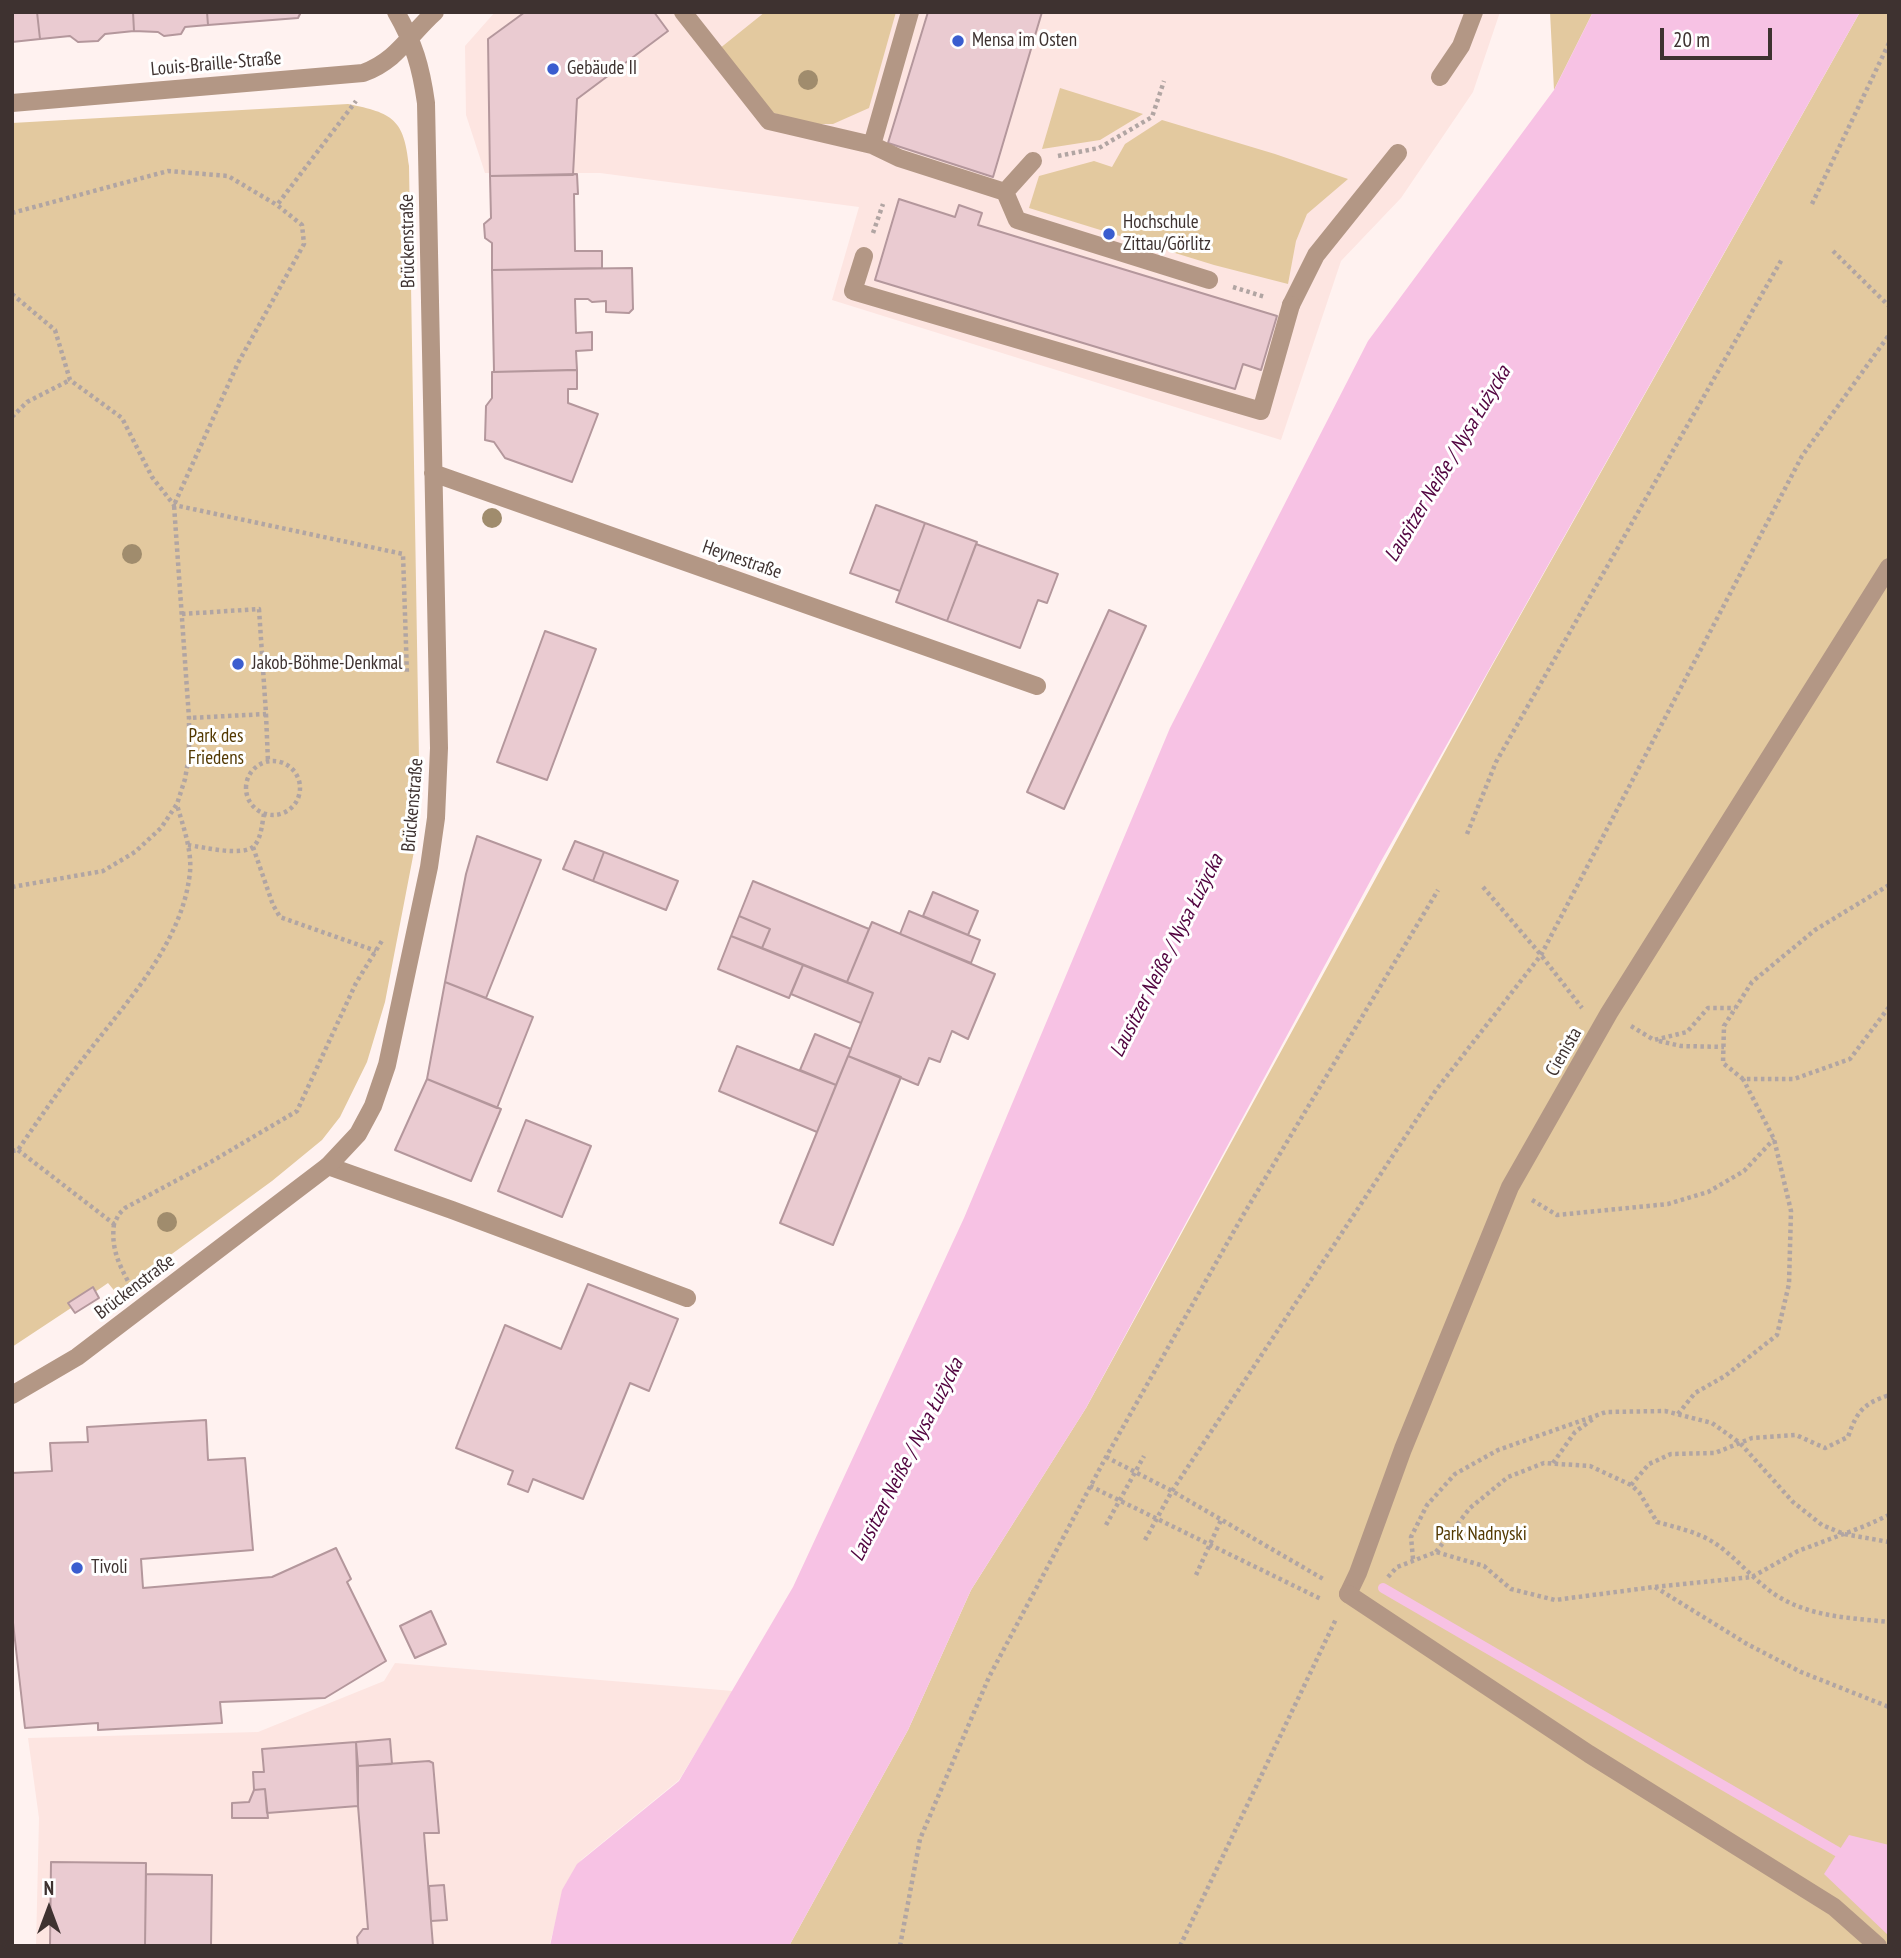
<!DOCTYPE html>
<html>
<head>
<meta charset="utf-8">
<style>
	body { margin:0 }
	#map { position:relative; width:1901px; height:1958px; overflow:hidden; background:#fff2f0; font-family:"PT Sans Narrow",sans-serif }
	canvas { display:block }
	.frame { position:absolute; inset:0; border:14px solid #3e3230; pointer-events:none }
	.north { position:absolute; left:14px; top:1874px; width:70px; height:70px; -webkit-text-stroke:5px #fff; paint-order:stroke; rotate:0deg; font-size:19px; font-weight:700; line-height:28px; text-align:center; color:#3e3230 }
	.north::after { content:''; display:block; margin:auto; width:24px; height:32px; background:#3e3230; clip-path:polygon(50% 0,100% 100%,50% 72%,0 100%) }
	.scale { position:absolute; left:1660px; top:28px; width:112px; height:32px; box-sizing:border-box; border:4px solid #3e3230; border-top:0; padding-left:9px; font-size:21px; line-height:24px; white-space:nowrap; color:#3e3230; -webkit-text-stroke:5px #fff; paint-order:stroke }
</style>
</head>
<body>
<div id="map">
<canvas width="1901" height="1958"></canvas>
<div class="frame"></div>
<div class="north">N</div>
<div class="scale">20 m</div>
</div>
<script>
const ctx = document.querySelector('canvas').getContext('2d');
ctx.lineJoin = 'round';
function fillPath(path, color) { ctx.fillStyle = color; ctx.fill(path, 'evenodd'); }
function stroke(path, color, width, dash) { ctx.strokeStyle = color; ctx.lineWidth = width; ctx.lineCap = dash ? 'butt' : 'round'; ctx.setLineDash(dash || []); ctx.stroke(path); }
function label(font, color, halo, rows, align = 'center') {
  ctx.font = font + ' "PT Sans Narrow",sans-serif'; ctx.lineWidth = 6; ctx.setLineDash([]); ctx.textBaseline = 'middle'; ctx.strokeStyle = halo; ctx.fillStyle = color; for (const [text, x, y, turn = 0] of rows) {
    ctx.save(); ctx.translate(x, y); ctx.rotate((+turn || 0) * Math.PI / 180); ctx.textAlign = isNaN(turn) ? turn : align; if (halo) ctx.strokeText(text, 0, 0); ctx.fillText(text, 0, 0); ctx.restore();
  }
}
const built = new Path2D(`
	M 495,12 L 1500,12 L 1473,92 L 1401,198 L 1341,261 L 1281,440 L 832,300 L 859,207 L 600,173 L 485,173 L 466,115 L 465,46 Z
	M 395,1663 L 733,1691 L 679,1780 L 581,1860 L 557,1918 L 549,1946 L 36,1946 L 39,1818 L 28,1738 L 258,1732 L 384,1681 Z`);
const green = new Path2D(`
	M 765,12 L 896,12 L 869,108 L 833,124 L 814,124 L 770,112 L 719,49 Z
	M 1550,12 L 1593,12 L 1554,90 Z
	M 1860,12 L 1889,12 L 1889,1946 L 789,1946 L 908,1730 L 971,1590 L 1086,1408 L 1489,671 Z
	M 1060,88 L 1143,114 L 1100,140 L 1042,149 Z
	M 348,104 C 393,113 404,119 409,166 L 420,820 L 385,1002 L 367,1062 L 340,1117 L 322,1140 L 272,1181 L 117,1294 L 108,1283 L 95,1292 L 92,1288 L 68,1303 L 71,1308 L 12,1347 L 12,123 Z
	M 1162,120 L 1275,154 L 1348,179 L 1307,214 L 1296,241 L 1288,284 L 1214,265 L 1029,208 L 1039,176 L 1094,161 L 1112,167 L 1125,144 Z`);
const water = new Path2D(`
	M 1593,12 L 1860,12 L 1380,863 L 1086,1408 L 971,1590 L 908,1730 L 789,1946 L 550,1946 L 562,1890 L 577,1864 L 679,1781 L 793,1587 L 964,1218 L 1170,728 L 1368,341 L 1554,90 Z
	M 1849,1835 L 1889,1845 L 1889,1936 L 1824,1874 Z`);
const stream = new Path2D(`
	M 1383,1588 L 1838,1852`);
const building = new Path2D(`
	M 12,12 L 37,12 L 40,39 L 12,42 Z
	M 37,12 L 133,12 L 134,31 L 105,34 L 98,41 L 78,42 L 70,36 L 40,39 Z
	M 133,12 L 207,12 L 208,25 L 185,27 L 181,34 L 164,36 L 158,32 L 134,31 Z
	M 207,12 L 301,12 L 298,18 L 208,25 Z
	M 525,12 L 654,12 L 668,31 L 577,99 L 573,175 L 490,176 L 488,39 Z
	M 928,12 L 1042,12 L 993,177 L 888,143 Z
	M 577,174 L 578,194 L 574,194 L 575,251 L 602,251 L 602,268 L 492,270 L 492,243 L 485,238 L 484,224 L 491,218 L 490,176 Z
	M 899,199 L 955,217 L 959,205 L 982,213 L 978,225 L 1277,316 L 1261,370 L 1243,364 L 1235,389 L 875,280 Z
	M 632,268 L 633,309 L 629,313 L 606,312 L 606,301 L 592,302 L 588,299 L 575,299 L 576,333 L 592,332 L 592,350 L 576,351 L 577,370 L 494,372 L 492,270 Z
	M 568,370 L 577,370 L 577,389 L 568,389 L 568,403 L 598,414 L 572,482 L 505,458 L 494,442 L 485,440 L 486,406 L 492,398 L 492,372 Z
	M 876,505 L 925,523 L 900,591 L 850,573 Z
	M 925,523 L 977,542 L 947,621 L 896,602 Z
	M 976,544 L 1058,574 L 1047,603 L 1038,600 L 1020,648 L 947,621 Z
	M 1109,610 L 1146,626 L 1064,809 L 1027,792 Z
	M 545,631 L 596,649 L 547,780 L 497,762 Z
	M 477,836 L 541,860 L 486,998 L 445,982 L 466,874 Z
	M 575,841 L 604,852 L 593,881 L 563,869 Z
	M 604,852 L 678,881 L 666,910 L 593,881 Z
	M 753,881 L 869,929 L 847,982 L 762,948 L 770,929 L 739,916 Z
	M 933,892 L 978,911 L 968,935 L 923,916 Z
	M 909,911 L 980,940 L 971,963 L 900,934 Z
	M 739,916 L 770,929 L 762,948 L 731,936 Z
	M 872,922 L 995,974 L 968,1039 L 952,1031 L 940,1062 L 929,1058 L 918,1085 L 848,1056 L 873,993 L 847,982 Z
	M 731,936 L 803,965 L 789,998 L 718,969 Z
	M 803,965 L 873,993 L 861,1023 L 791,994 Z
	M 445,982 L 533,1017 L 497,1108 L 427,1079 Z
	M 815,1034 L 851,1049 L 836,1085 L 800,1070 Z
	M 737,1046 L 836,1085 L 817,1132 L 719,1091 Z
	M 848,1056 L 901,1077 L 833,1245 L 780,1223 Z
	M 427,1079 L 501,1109 L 471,1181 L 395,1150 Z
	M 526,1120 L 591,1146 L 562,1217 L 498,1191 Z
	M 588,1284 L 678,1319 L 649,1391 L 630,1383 L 583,1499 L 533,1479 L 528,1492 L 508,1484 L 513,1471 L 456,1448 L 505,1325 L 561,1349 Z
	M 93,1287 L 99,1298 L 75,1313 L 68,1303 Z
	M 206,1420 L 208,1460 L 245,1458 L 253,1550 L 141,1559 L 143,1588 L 272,1577 L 336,1548 L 351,1579 L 347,1582 L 386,1661 L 325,1698 L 220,1702 L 222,1723 L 98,1730 L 98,1723 L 25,1728 L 12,1614 L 12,1473 L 52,1471 L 50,1443 L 88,1442 L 87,1427 Z
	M 431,1611 L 446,1644 L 415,1658 L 400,1626 Z
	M 390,1739 L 392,1764 L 358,1766 L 356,1742 Z
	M 356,1742 L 358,1806 L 267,1813 L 265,1789 L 254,1790 L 253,1772 L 264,1772 L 262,1749 Z
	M 429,1761 L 433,1763 L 439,1833 L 424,1833 L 433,1946 L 358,1946 L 357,1937 L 363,1929 L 368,1929 L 358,1806 L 358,1766 Z
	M 265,1789 L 268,1818 L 232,1818 L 232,1803 L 249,1802 L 254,1790 Z
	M 51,1862 L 146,1863 L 145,1946 L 50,1946 Z
	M 146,1874 L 212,1875 L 211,1946 L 145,1946 Z
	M 444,1885 L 447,1920 L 431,1921 L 429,1886 Z`);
const path = new Path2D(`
	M 1058,156 L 1099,148 L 1152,117 L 1164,81
	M 1812,204 L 1889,43
	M 12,213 L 168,171 L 228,176 L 277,205
	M 873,233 L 883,204
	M 1833,251 L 1889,306
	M 1233,287 L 1265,297
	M 12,294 L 55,330 L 70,380 L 122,418 L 152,477 L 174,505 L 403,554 L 407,675
	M 12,417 L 27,402 L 70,380
	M 182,614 L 259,609 L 266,714 L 189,718
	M 266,714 L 268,762
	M246 788a27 27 0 1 1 54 0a27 27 0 1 1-54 0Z
	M 1467,834 L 1496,762 L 1782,259
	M 188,845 C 203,847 243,857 254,846 C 261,839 262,824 264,814
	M 253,847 L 273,905 L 280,917 L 376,951
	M 1889,885 L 1815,930 L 1752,982 L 1724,1026 L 1723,1063 L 1743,1079 L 1794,1079 L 1850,1059 L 1889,1007
	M 12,887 L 103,871 L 135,852 L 161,828 L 177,804 L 185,779 L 189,756 L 189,718 L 174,505 L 238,363 L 304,244 L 302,225 L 277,205 L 356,101
	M 1483,887 L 1541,955 L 1582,1008
	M 1631,1026 L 1654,1040 L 1687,1032 L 1708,1008 L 1735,1008
	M 1659,1041 L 1681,1046 L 1724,1047
	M 18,1150 L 114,1224 L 119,1214 L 125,1208 L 209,1163 L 297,1111 L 356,983 L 383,939
	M 12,1151 L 18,1150 C 41,1116 64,1083 89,1051 C 129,999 183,941 190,872 C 192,850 183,826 177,805
	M 1532,1200 L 1557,1215 L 1668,1204 L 1708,1192 L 1744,1171 L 1774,1139
	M 114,1224 C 111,1247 118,1263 129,1283
	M 1678,1414 L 1695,1393 L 1725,1376 L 1777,1335 L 1789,1284 L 1791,1211 L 1774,1139 L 1743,1079
	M 1106,1457 L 1172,1491 L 1325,1580
	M 1553,1463 L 1575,1432 L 1593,1419
	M 1631,1485 L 1649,1464 L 1671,1454 L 1715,1453 L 1752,1438 L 1796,1435 L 1825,1448 L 1848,1437 C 1857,1411 1863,1404 1889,1395
	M 1090,1486 L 1321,1599
	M 1106,1525 L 1144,1456
	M 1145,1540 L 1172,1491 L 1436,1090 L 1541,955 L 1802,456 L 1889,335
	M 1436,1552 L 1470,1508 L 1508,1477 L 1544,1463 L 1590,1466 L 1631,1485 L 1639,1492 L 1657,1522 C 1675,1527 1697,1532 1713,1542 C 1737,1557 1754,1582 1779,1597 C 1812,1617 1851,1618 1889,1622
	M 1413,1559 L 1411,1537 L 1427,1505 L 1455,1474 L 1498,1450 L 1606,1412 L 1665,1411 L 1712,1423 L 1740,1443 L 1793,1502 L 1822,1525 L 1844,1534 L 1889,1542
	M 1196,1575 L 1221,1520
	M 1388,1577 L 1397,1567 L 1436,1552 L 1484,1566 L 1511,1589 L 1555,1600 L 1654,1587 L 1752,1577 L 1798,1551 L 1865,1526 L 1889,1515
	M 1655,1587 L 1747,1644 L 1801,1672 L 1889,1707
	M 900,1946 L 920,1839 L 989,1677 L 1106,1457 L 1242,1217 L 1438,890
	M 1180,1946 L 1336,1619`);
const lane = new Path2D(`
	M 1440,77 L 1461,46 L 1474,12
	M 1291,305 L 1316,255 L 1398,153
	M 328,1166 L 452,1210 L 687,1298
	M 1348,1594 L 1358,1573 L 1403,1449 L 1510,1187 L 1609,1013 L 1889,567`);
const street = new Path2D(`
	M 683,12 L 769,121 L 872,145 L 899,158 L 1005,192 L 1033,161
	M 12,103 L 363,73 C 397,61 409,35 435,12
	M 872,145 L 910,12
	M 1005,192 L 1017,220 L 1209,280
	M 864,256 L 853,291 L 1261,411 L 1291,305
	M 433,473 L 1037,686
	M 12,1395 L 77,1357 L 328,1166 L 358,1134 L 373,1106 L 387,1065 L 429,867 L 436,818 L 439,748 L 426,103 C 421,67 414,43 396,12
	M 1348,1594 L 1589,1754 L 1834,1907 L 1878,1946`);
const trees = [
	[808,80],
	[492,518],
	[132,554],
	[167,1222]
];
const markers = [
	[958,41,7,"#3a5dcf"],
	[553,69,7,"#3a5dcf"],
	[1109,234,7,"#3a5dcf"],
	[238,664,7,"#3a5dcf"],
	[77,1568,7,"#3a5dcf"]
];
const poiNames = [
	["Mensa im Osten",972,41],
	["Gebäude II",567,69],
	["Hochschule",1123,223],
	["Zittau/Görlitz",1123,245],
	["Jakob-Böhme-Denkmal",252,664],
	["Tivoli",91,1568]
];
const streetNames = [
	["Louis-Braille-Straße",216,64,-5],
	["Brückenstraße",408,241,-91],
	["Heynestraße",742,560,19],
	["Brückenstraße",413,805,-85],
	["Cienista",1564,1052,-60],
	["Brückenstraße",135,1287,-37]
];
const parkNames = [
	["Park des",216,737],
	["Friedens",216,759],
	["Park Nadnyski",1481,1535]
];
const waterNames = [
	["Lausitzer Neiße / Nysa Łużycka",1448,464,-59],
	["Lausitzer Neiße / Nysa Łużycka",1167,956,-63],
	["Lausitzer Neiße / Nysa Łużycka",907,1460,-63]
];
fillPath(built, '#fde5e1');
fillPath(green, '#e3c99f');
fillPath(water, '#f7c2e4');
stroke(stream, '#f7c2e4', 10);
fillPath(building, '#eacbd1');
stroke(building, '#b4979c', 2);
stroke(path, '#b1a5a3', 4.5, [3.5, 3.5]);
stroke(lane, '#b39785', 18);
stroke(street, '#b39785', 18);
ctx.fillStyle = '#a08c6d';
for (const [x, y] of trees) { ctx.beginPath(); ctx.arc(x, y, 10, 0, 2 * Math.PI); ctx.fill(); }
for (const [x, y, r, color] of markers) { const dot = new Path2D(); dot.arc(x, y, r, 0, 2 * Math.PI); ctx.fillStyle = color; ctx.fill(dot); stroke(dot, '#fff', 2.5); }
label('19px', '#3e3230', '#fff', poiNames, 'left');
label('19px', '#3e3230', '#fff', streetNames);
label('19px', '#533902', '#fff', parkNames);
label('italic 21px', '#51033f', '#fff', waterNames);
</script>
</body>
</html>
